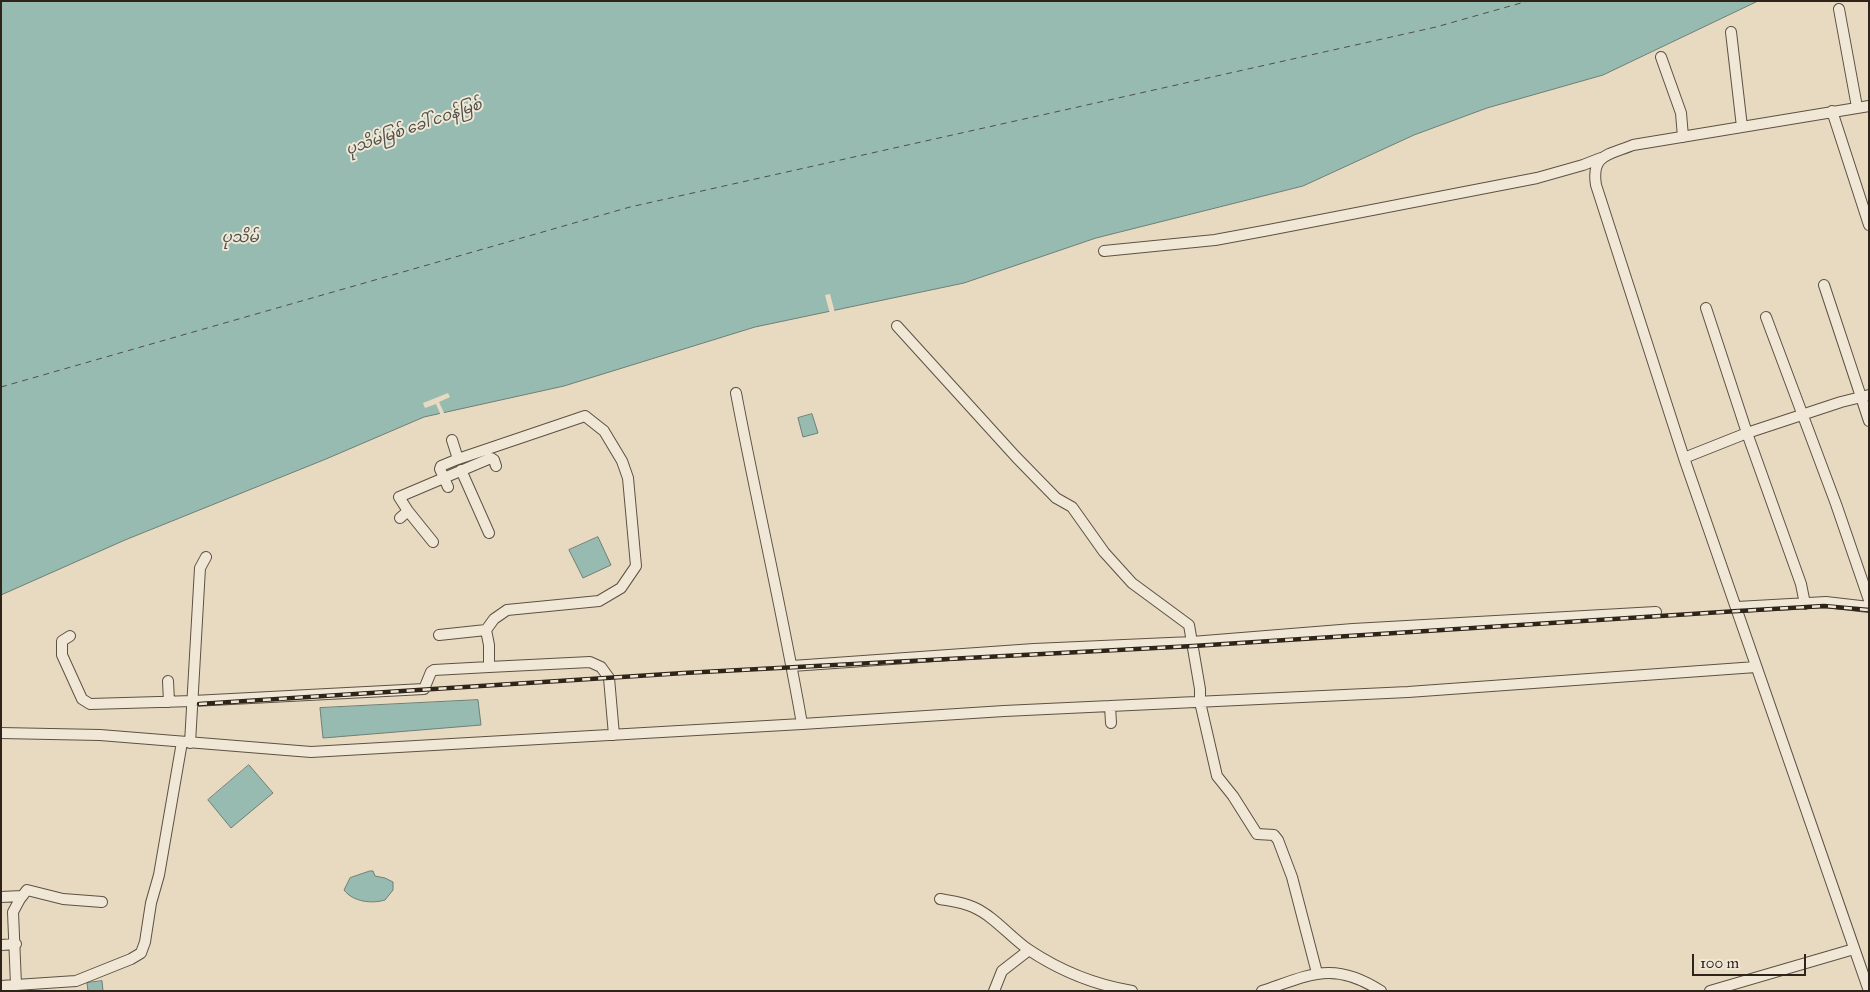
<!DOCTYPE html>
<html>
<head>
<meta charset="utf-8">
<style>
	body { margin:0 }
	#map { position:relative; width:1870px; height:992px; overflow:hidden; background:#e8dac1; font-family:"IM FELL Great Primer",serif }
	canvas { display:block }
	.frame { position:absolute; inset:0; border:2px solid #2e2419; pointer-events:none }
	.scale { position:absolute; left:1692px; top:954px; width:114px; height:22px; box-sizing:border-box; border:2px solid #2e2419; border-top:0; padding-left:6px; font-size:15px; line-height:18px; white-space:nowrap; color:#2e2419; -webkit-text-stroke:4px #f0e7d7; paint-order:stroke }
</style>
</head>
<body>
<div id="map">
<canvas width="1870" height="992"></canvas>
<div class="frame"></div>
<div class="scale">100 m</div>
</div>
<script>
const ctx = document.querySelector('canvas').getContext('2d');
ctx.lineJoin = 'round';
function fillPath(path, color) { ctx.fillStyle = color; ctx.fill(path, 'evenodd'); }
function stroke(path, color, width, dash) { ctx.strokeStyle = color; ctx.lineWidth = width; ctx.lineCap = dash ? 'butt' : 'round'; ctx.setLineDash(dash || []); ctx.stroke(path); }
function label(font, color, halo, rows, align = 'center') {
  ctx.font = font + ' "IM FELL Great Primer","Noto Sans Myanmar",serif'; ctx.lineWidth = 4; ctx.setLineDash([]); ctx.textBaseline = 'middle'; ctx.strokeStyle = halo; ctx.fillStyle = color; for (const [text, x, y, turn = 0] of rows) {
    ctx.save(); ctx.translate(x, y); ctx.rotate((+turn || 0) * Math.PI / 180); ctx.textAlign = isNaN(turn) ? turn : align; if (halo) ctx.strokeText(text, 0, 0); ctx.fillText(text, 0, 0); ctx.restore();
  }
}
const water = new Path2D(`
	M 1,1 L 1758,1 L 1603,75 L 1487,108 L 1414,135 L 1303,186 L 1096,238 L 964,283 L 755,327 L 564,386 L 424,417 L 326,459 L 125,540 L 1,595 Z
	M 812,414 L 818,433 L 803,437 L 798,418 Z
	M 598,537 L 611,565 L 583,578 L 569,550 Z
	M 478,700 L 481,725 L 323,738 L 320,708 Z
	M 249,765 L 273,793 L 231,828 L 208,800 Z
	M 370,871 L 373,871 L 375,876 L 385,878 L 393,882 L 393,890 L 385,900 C 372,904 353,902 344,890 L 350,878 Z
	M 102,981 L 103,991 L 88,991 L 87,983 Z`);
const pier = new Path2D(`
	M 830,294 L 835,313 L 830,314 L 825,295 Z
	M 448,393 L 450,397 L 439,402 L 445,415 L 439,416 L 440,413 L 436,404 L 425,408 L 423,403 Z`);
const ferry = new Path2D(`
	M 1,387 L 630,207 L 1436,27 L 1528,1`);
const minor = new Path2D(`
	M 1839,9 L 1857,107
	M 1731,32 L 1742,127
	M 1661,57 L 1681,113 L 1683,137
	M 1832,111 L 1869,225
	M 1104,251 L 1215,240 L 1269,230 L 1537,178 L 1583,165 L 1601,158
	M 1824,285 L 1869,421
	M 1706,308 L 1747,433 L 1801,584 L 1805,604
	M 1766,317 L 1836,504 L 1869,600
	M 897,326 L 1016,457 L 1056,498 L 1072,507 L 1104,552 L 1132,583 L 1189,625 L 1200,689 L 1200,702 L 1217,776 L 1233,796 L 1257,834 L 1274,835 L 1278,840 L 1292,877 L 1317,973
	M 736,393 C 757,504 783,614 802,724
	M 452,440 L 458,459
	M 1684,458 L 1747,433 L 1841,402 L 1869,395
	M 461,470 L 489,533
	M 448,487 L 440,469 L 441,466 L 458,459 L 585,416 L 604,431 L 622,461 L 628,478 L 636,566 L 621,588 L 599,601 L 507,610 L 494,619 L 486,630 L 489,645 L 489,667 L 590,662 L 601,667 L 609,678 L 614,735
	M 400,518 L 408,511
	M 433,542 L 408,511 L 399,497 L 491,458 L 494,460 L 496,466
	M 1737,607 L 1826,602 L 1869,607
	M 439,635 L 486,630
	M 70,636 L 62,641 L 62,655 L 82,699 L 90,704 L 193,701 L 424,689 L 431,672 L 434,670 L 489,667
	M 792,666 L 1034,649 L 1192,642 L 1353,629 L 1656,612
	M 168,681 L 169,702
	M 1110,706 L 1111,723
	M 1,733 L 100,735 L 311,752 L 802,724 L 1004,711 L 1408,692 L 1756,667
	M 190,743 L 200,568 L 206,557
	M 1,897 L 22,896
	M 940,899 C 951,901 962,902 973,907 C 994,916 1010,937 1029,950 C 1059,970 1096,985 1132,991
	M 102,902 L 63,899 L 27,890 L 20,899 L 13,912 L 16,985 L 76,981 L 131,959 L 141,953 L 145,942 L 151,903 L 159,875 L 182,742
	M 1,945 L 16,944
	M 1,986 L 16,985
	M 994,991 L 1002,971 L 1029,950
	M 1262,991 C 1310,975 1333,960 1381,991
	M 1710,991 L 1854,949
	M 1869,991 L 1684,458 L 1596,185 C 1591,154 1609,155 1633,145 L 1869,106`);
const rail = new Path2D(`
	M 199,704 L 684,673 L 1193,646 L 1738,611 L 1824,606 L 1869,610`);
const waterNames = [
	["ပုသိမ်မြစ် ခေါ် ငဝန်မြစ်",414,128,-19],
	["ပုသိမ်",240,238]
];
fillPath(water, '#97bbb1');
stroke(water, '#6d7f74', 1);
fillPath(pier, '#e8dac1');
stroke(ferry, '#4e5147', 1, [6, 5]);
stroke(minor, '#5c5243', 12);
stroke(minor, '#f0e7d7', 10);
stroke(rail, '#2e2419', 4.5);
stroke(rail, '#f0e7d7', 2.5, [8]);
label('italic 15px', '#4e5147', '#f0e7d7', waterNames);
</script>
</body>
</html>
